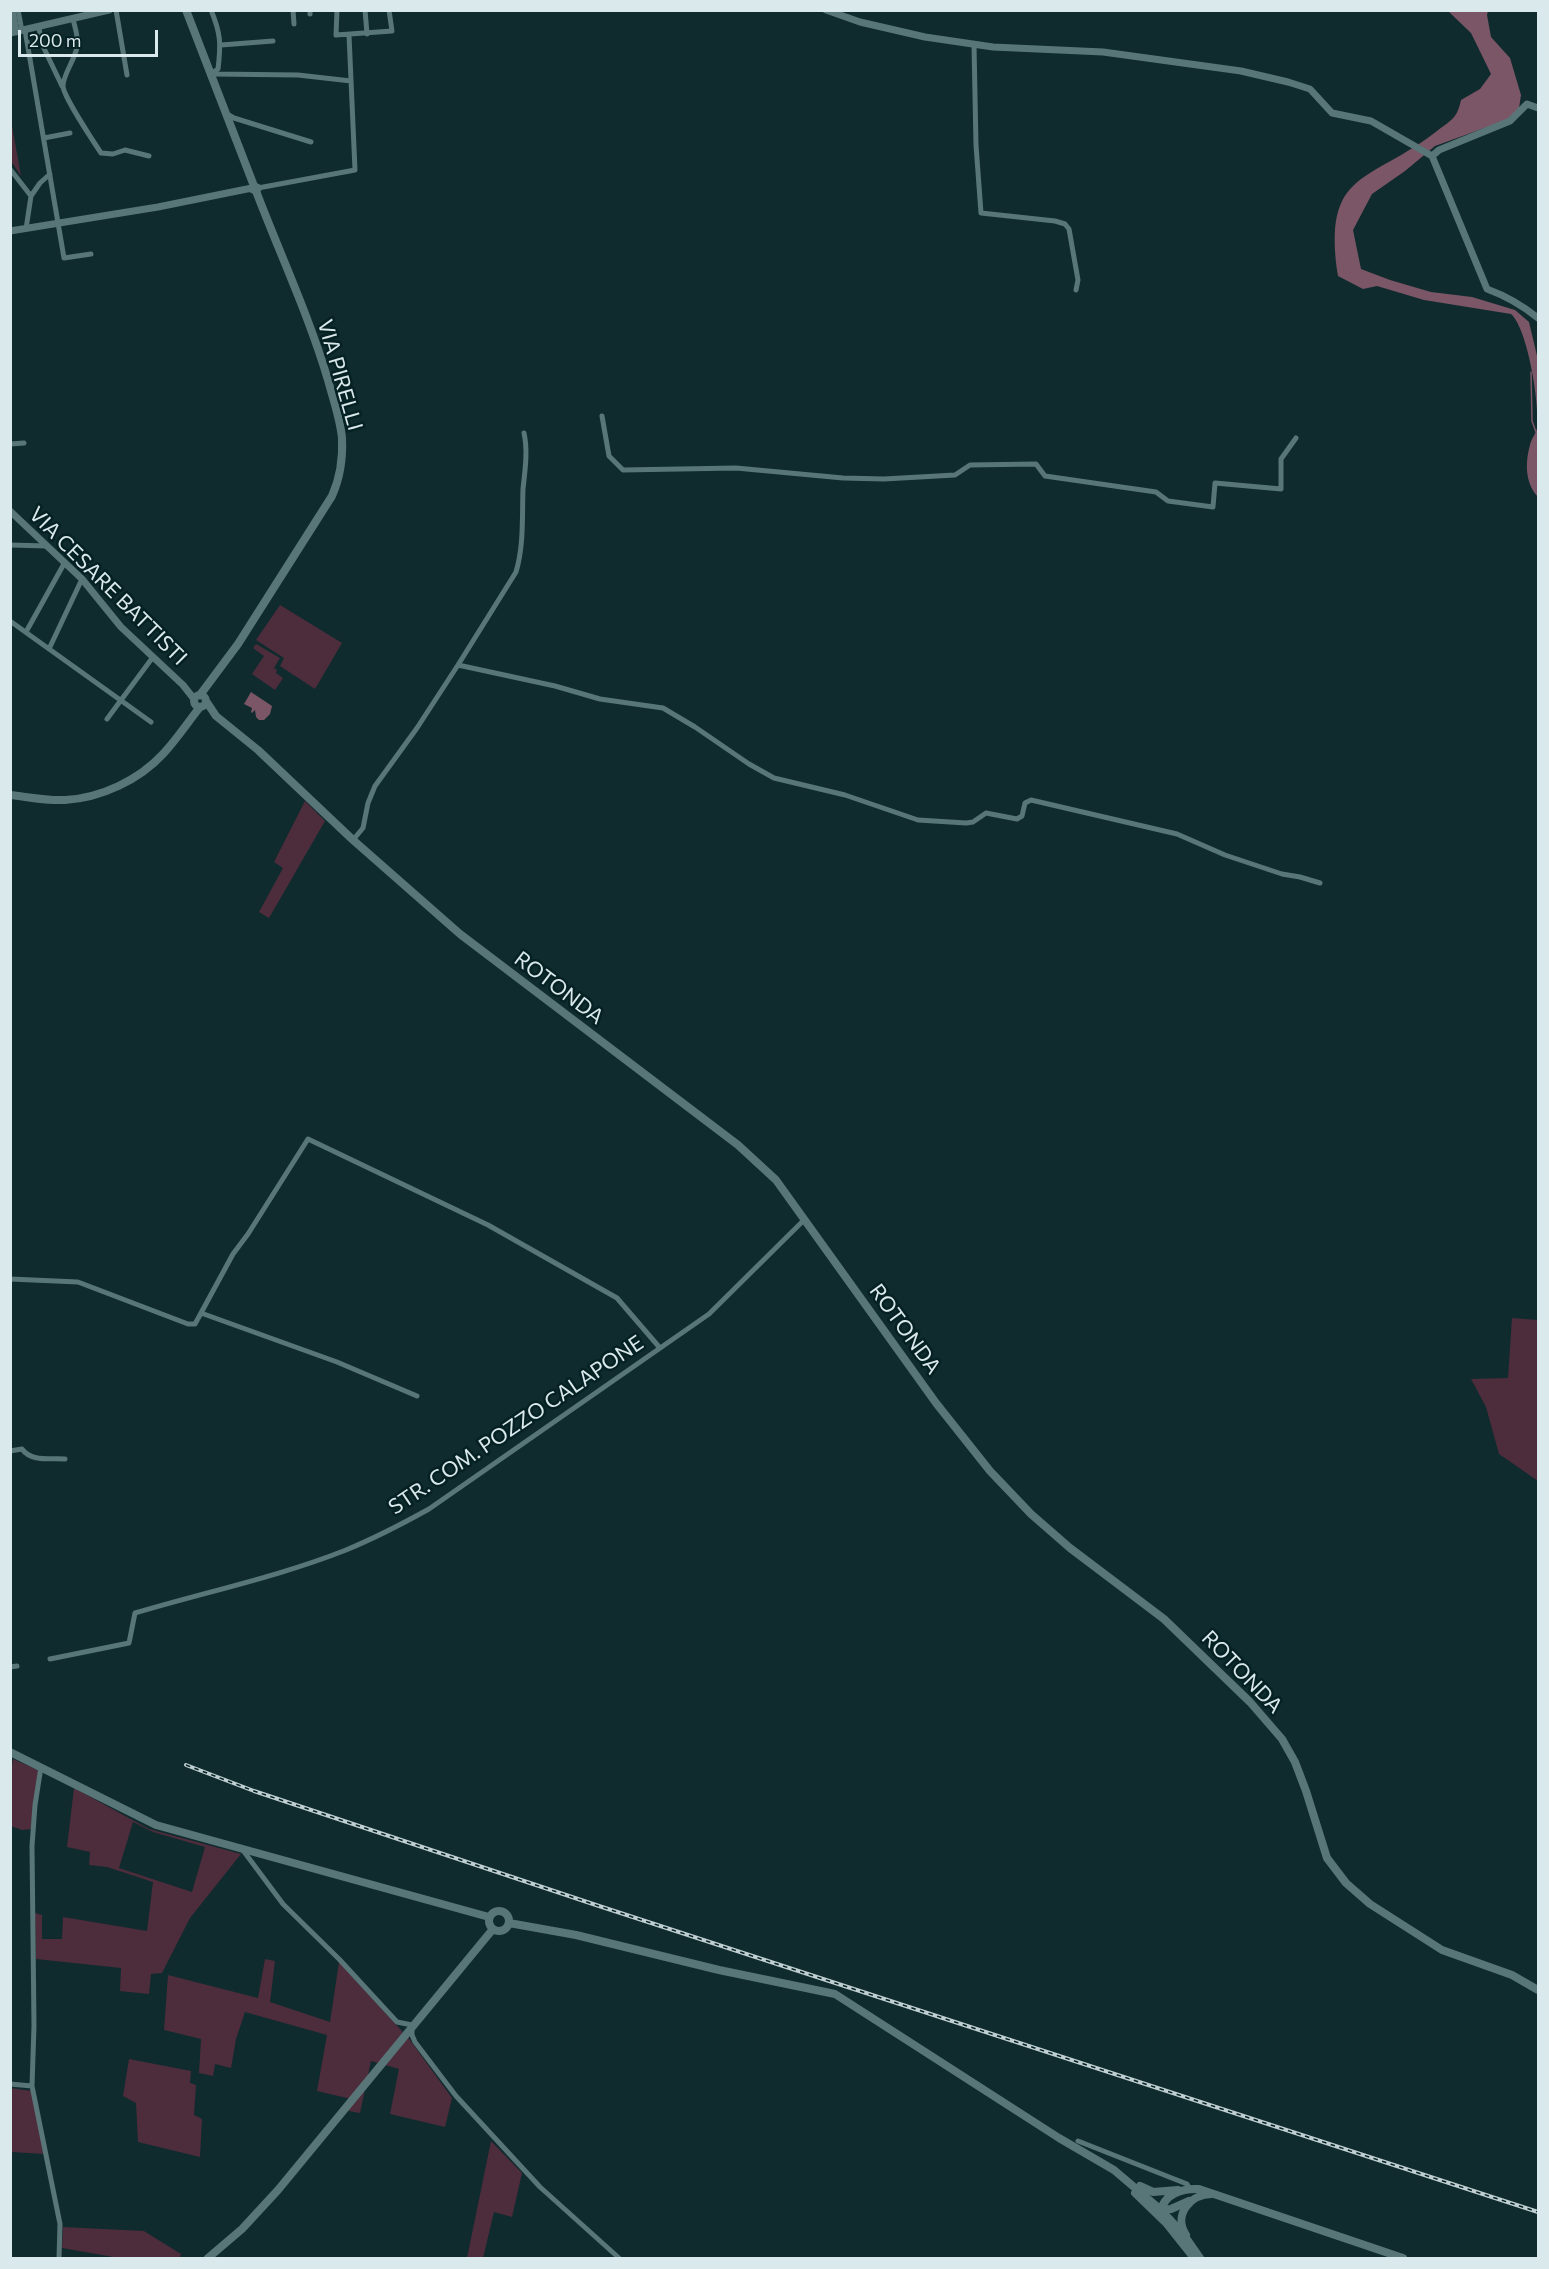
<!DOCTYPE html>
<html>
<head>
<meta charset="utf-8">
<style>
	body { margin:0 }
	#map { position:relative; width:1549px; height:2269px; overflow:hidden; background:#0f2b2e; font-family:Commissioner,sans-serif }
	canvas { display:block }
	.frame { position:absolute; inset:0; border:12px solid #dae9eb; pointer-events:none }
	.scale { position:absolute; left:18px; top:30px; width:140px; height:27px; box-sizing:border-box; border:3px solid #dae9eb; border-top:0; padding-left:8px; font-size:18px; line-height:21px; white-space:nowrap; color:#dae9eb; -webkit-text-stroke:4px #052124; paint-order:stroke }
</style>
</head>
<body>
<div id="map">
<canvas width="1549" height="2269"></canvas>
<div class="frame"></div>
<div class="scale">200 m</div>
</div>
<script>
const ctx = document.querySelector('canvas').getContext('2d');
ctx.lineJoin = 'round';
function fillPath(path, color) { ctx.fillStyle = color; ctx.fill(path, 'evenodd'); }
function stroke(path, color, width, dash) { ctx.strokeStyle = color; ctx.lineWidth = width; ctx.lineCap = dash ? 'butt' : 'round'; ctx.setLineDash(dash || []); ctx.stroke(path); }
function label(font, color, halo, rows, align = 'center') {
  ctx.font = font + ' Commissioner,sans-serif'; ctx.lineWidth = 5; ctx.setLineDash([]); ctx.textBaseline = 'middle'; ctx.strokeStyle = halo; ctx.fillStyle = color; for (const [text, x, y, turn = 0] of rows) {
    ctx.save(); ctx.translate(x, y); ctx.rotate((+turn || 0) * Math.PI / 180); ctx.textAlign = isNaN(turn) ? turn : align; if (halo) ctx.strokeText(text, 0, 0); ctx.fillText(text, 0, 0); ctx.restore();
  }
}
const green = new Path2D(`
	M 11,120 L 21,176 L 11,161 Z
	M 280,605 L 342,643 L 315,689 L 280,666 L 284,658 L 256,640 Z
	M 256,644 L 280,658 L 274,668 L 277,670 L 276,673 L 283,678 L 275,690 L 252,674 L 264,656 L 253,648 Z
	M 305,801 L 325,821 L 269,918 L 259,912 L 283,868 L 274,862 Z
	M 1512,1318 L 1538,1320 L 1538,1481 L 1499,1454 L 1486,1407 L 1471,1379 L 1508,1378 Z
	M 13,1759 L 40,1771 L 32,1829 L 22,1830 L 11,1826 L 10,1779 Z
	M 74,1788 L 149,1829 L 241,1854 L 190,1918 L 162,1973 L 151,1974 L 149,1994 L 120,1991 L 121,1968 L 36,1959 L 35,1913 L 42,1915 L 42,1939 L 62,1939 L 63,1917 L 147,1931 L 153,1882 L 107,1867 L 89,1865 L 90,1852 L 67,1847 ZM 133,1822 L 153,1832 L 205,1847 L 192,1892 L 119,1868 Z
	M 265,1959 L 275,1961 L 270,2002 L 330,2022 L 339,1962 L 410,2040 L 452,2098 L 445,2127 L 390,2114 L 399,2069 L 371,2061 L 360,2113 L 349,2111 L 351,2099 L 317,2091 L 327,2035 L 245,2012 L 236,2039 L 231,2068 L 215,2064 L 213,2076 L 199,2073 L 201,2039 L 164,2030 L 168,1975 L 258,1998 Z
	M 129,2059 L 191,2071 L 190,2083 L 196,2085 L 194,2115 L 202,2119 L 200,2157 L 138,2142 L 136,2103 L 123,2096 Z
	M 10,2088 L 32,2091 L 45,2154 L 11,2152 Z
	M 491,2141 L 522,2173 L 512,2217 L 494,2212 L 483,2258 L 467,2258 Z
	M 63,2227 L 144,2231 L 181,2254 L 180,2258 L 119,2258 L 62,2248 Z`);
const water = new Path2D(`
	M 1448,11 L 1488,11 L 1487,15 L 1491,37 L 1510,58 L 1521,95 L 1519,108 L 1509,119 L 1435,146 L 1405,171 L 1372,194 L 1353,230 L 1361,269 L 1390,280 L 1431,292 L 1472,297 L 1515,310 L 1529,322 L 1538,360 L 1538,497 C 1525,483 1525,463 1530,445 C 1531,439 1536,434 1537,428 C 1540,406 1528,329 1511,314 L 1424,300 L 1377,286 L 1363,289 L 1338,276 C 1322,169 1369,184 1437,131 C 1451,120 1457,119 1461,100 L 1480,89 L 1491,74 L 1471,33 Z
	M 251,692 L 272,706 L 270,714 L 264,720 L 259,720 L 256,717 L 255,710 L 252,713 L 251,712 L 252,708 L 244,704 Z`);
const stream = new Path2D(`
	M 1531,372 L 1532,421 L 1536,432`);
const minor = new Path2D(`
	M 18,10 L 22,31
	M 116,10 L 127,75
	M 211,10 C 221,34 221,44 218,69 L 212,73
	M 293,10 L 294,24
	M 310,10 L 310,14
	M 337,10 L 336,35 L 392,31 L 389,10
	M 365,10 L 367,34
	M 73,19 C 75,28 79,38 77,47 C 75,60 62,76 63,87 C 65,98 93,141 101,153 L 113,154 L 125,150 L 149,156
	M 39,27 L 41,42 L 62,86
	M 25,30 L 64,258 L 91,254
	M 221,45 L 273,41
	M 974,45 L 976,145 L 981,213 L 1055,221 L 1065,224 L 1069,229 L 1078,280 L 1076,290
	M 213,74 L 298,75 L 351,81
	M 227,114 L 234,118 L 311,142
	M 44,138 L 70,133
	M 10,169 L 31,196 L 26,229
	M 258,188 L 355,170 L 349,35
	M 31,196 L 40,183 L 50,174
	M 602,416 L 609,456 L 623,470 L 736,468 L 843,478 L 884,479 L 955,475 L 970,465 L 1036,464 L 1045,476 L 1156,492 L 1168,501 L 1213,507 L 1215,483 L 1281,489 L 1281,459 L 1296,438
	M 10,444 L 24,443
	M 10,545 L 47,546
	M 10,621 L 151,722
	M 26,632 L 65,562
	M 49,649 L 82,579
	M 458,665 L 516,572 C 524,545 522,517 523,489 C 525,470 528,451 524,433
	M 107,719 L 153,657
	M 353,840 L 363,828 L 368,803 L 375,786 L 417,728 L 458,665 L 555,686 L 600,699 L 663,708 L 695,727 L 749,764 L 774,778 L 845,795 L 918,820 L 966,823 L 973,822 L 986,813 L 1017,819 L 1022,816 L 1025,803 L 1031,800 L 1177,834 L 1225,855 L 1282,874 L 1300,877 L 1320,883
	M 10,1279 L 78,1282 L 188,1324 L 195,1324 L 201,1313 L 337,1362 L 417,1396
	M 201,1313 L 233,1254 L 248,1234 L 308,1139 L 488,1225 L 617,1298 L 660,1348
	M 10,1451 L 22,1449 C 31,1462 50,1458 65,1459
	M 50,1659 L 129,1643 L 135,1613 C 205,1592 278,1577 346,1550 C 375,1538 402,1524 429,1509 L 709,1314 L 804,1220
	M 10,1667 L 17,1666
	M 41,1767 L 35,1805 L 32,1846 L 34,2026 L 32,2086 L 60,2224 L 59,2258
	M 242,1849 L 283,1904 L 339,1959 L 397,2022 L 412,2025 L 412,2035 L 415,2042 L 456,2096 L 540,2187 L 619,2258
	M 10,2084 L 32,2086
	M 1078,2141 L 1187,2184 L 1190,2189`);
const tertiary = new Path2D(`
	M 12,10 L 16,32
	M 826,10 L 860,22 L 925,37 L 993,47 L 1103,52 L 1241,71 L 1288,82 L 1310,89 L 1332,113 L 1371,121 L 1432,156
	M 10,33 L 109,10
	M 1432,156 L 1487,289 C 1506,296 1522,305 1538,318
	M 1432,156 L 1439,150 L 1510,121 L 1527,104 L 1538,108
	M 10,231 L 158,207 L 252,188
	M 10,511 L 82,579 L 121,627 L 183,685 L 194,699`);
const secondary = new Path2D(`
	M 186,10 L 254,186 L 252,189 L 256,191 L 258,188 L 254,186
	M 200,695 L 238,644 L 332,496 C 340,478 343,458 342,438 C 340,418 333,399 328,380 C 309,316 280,254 256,191
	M194 701a6 6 0 1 1 12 0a6 6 0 1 1-12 0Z
	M 206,701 L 216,716 L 258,750 L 353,840 L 460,934 L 738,1145 L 776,1180 L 936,1403 L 990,1471 L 1031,1514 L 1070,1548 L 1164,1619 L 1250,1702 L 1282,1739 L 1295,1762 L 1306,1791 L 1327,1858 L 1346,1883 L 1370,1904 L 1442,1950 L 1512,1975 L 1538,1990
	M 10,795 C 28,797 47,801 65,800 C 101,798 139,780 163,754 C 177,739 188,722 200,707
	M 10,1752 L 156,1825 L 489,1917
	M489 1921a10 10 0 1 1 20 0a10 10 0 1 1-20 0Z
	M 509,1923 L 576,1935 L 719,1970 L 835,1994 L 1059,2138 L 1114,2170 L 1161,2210 L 1184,2235 L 1200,2258
	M 1140,2186 L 1153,2192 L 1178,2190
	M 1135,2193 L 1167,2224 L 1194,2258
	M 1158,2210 L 1171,2209 L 1189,2201
	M 1161,2212 C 1163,2194 1183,2188 1199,2189 L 1403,2258
	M 1186,2235 C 1173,2215 1190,2194 1212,2194
	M 208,2258 L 242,2229 L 278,2190 L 493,1929`);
const rail = new Path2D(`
	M 186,1765 L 254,1791 L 599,1906 L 1538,2212`);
const streetNames = [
	["VIA PIRELLI",340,375,74],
	["VIA CESARE BATTISTI",108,586,45],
	["ROTONDA",559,988,37],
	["ROTONDA",905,1329,54],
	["STR. COM. POZZO CALAPONE",516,1425,-34],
	["ROTONDA",1242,1672,46]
];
fillPath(green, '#4d2c3c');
fillPath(water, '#7b5666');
stroke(stream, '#7b5666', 1.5);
stroke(minor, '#587578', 5);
stroke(tertiary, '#587578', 7);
stroke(secondary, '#587578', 8);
stroke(rail, '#beced1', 4);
stroke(rail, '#052124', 1.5, [4.5]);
label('21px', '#dae9eb', '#052124', streetNames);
</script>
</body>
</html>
